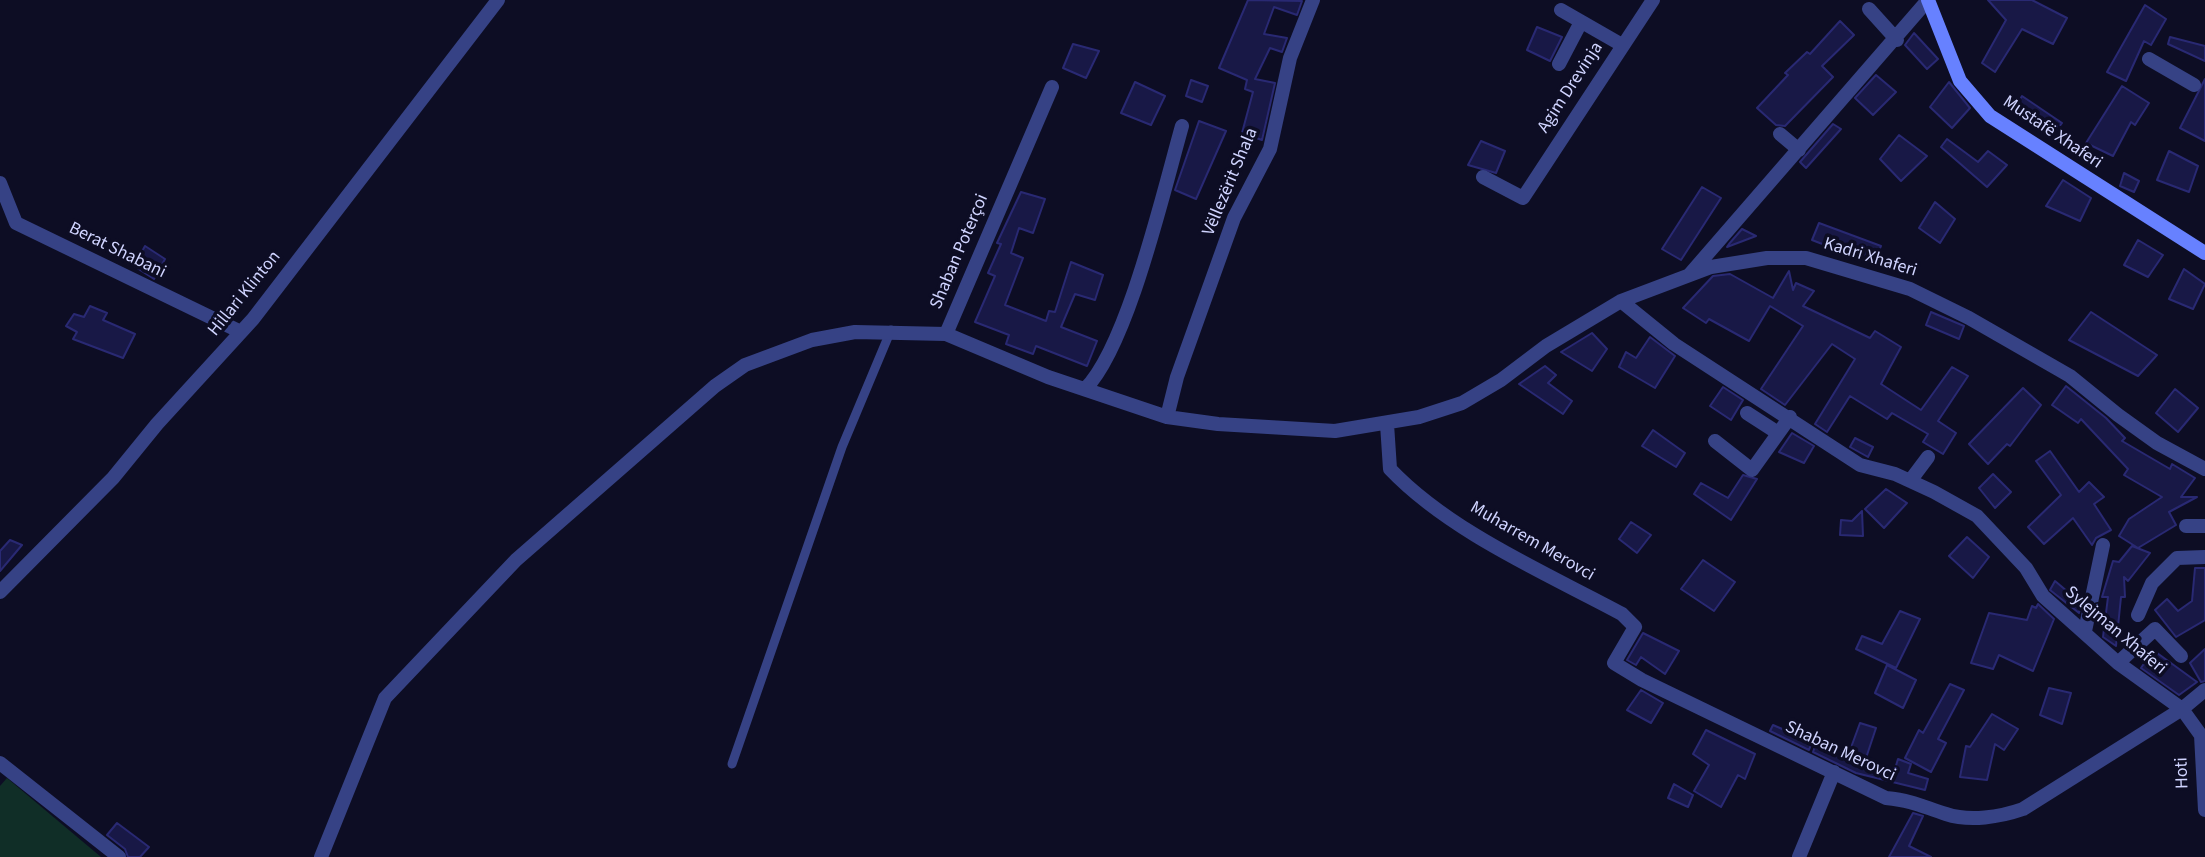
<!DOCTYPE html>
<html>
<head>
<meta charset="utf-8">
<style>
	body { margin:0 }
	canvas { display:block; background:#0d0d24 }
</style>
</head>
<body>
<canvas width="2205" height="857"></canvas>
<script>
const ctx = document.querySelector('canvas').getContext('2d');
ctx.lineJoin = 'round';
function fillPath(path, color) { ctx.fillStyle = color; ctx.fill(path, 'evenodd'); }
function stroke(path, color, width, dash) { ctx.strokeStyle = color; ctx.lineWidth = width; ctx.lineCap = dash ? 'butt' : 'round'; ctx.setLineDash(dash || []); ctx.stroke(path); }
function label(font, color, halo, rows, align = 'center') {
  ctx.font = font + ' "Source Sans 3",sans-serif'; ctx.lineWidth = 7; ctx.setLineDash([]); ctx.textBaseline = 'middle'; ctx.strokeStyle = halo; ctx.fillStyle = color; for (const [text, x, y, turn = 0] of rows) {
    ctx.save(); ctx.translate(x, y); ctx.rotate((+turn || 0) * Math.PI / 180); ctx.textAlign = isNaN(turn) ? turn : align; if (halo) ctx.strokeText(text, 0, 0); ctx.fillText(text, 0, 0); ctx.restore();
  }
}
const green = new Path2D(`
	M 7,778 L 101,857 L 0,857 L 0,786 Z`);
const building = new Path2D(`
	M 1248,0 L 1302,1 L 1297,15 L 1274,7 L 1264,34 L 1287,38 L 1282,52 L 1270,48 L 1255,79 L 1275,83 L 1262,140 L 1242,133 L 1253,92 L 1245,89 L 1247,80 L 1219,68 Z
	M 1988,0 L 2032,0 L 2067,18 L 2053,44 L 2022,29 L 1995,72 L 1982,63 L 2006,20 Z
	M 2145,5 L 2166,19 L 2151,45 L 2144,41 L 2126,81 L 2107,72 Z
	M 1840,21 L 1854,35 L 1822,66 L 1833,77 L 1785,126 L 1776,125 L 1757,108 L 1788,75 L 1785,73 L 1807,52 L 1810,54 Z
	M 1537,27 L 1562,37 L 1550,61 L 1527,50 Z
	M 1914,33 L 1938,59 L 1927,69 L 1905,45 Z
	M 2170,37 L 2205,46 L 2205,61 L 2168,44 Z
	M 1073,44 L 1099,51 L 1086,78 L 1063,68 Z
	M 1876,75 L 1896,92 L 1873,115 L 1855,98 Z
	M 2205,79 L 2205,141 L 2180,128 Z
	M 1191,80 L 1208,86 L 1202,102 L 1186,96 Z
	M 1135,82 L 1165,96 L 1151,125 L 1121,113 Z
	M 1949,82 L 1970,108 L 1952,128 L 1930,107 Z
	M 2122,86 L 2149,103 L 2135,125 L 2131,122 L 2113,156 L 2086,143 Z
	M 2022,96 L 2062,123 L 2053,135 L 2013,111 Z
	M 1199,121 L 1226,131 L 1196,199 L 1175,190 Z
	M 1833,124 L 1841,129 L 1806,168 L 1800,162 Z
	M 1899,135 L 1927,156 L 1901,181 L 1880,159 Z
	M 1947,139 L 1978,162 L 1988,151 L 2007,165 L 1987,187 L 1941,147 Z
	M 1481,141 L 1505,151 L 1496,173 L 1468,165 Z
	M 2169,151 L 2198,166 L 2189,192 L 2157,180 Z
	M 2124,173 L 2139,181 L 2134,192 L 2120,186 Z
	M 2063,180 L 2091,198 L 2080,221 L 2046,206 Z
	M 1702,187 L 1721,198 L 1681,260 L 1662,249 Z
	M 1021,192 L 1045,199 L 1033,233 L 1019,228 L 1011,253 L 1023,258 L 1005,305 L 1046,321 L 1049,311 L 1055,312 L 1071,262 L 1103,275 L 1095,300 L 1075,294 L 1061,327 L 1097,341 L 1087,366 L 1036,346 L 1033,354 L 1006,344 L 1009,335 L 975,322 L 995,276 L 988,273 L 1001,244 L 997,243 Z
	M 1935,202 L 1955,219 L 1940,243 L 1919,228 Z
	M 1819,223 L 1881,246 L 1874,264 L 1812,240 Z
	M 1742,229 L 1756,236 L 1727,247 L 1729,244 Z
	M 2138,240 L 2163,255 L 2148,277 L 2124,265 Z
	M 145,246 L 165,259 L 154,279 L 134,266 Z
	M 2184,269 L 2205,284 L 2193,309 L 2169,299 Z
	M 1789,271 L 1793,290 L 1796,283 L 1814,291 L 1803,306 L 1870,338 L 1875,331 L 1901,347 L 1881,384 L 1921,410 L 1952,367 L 1968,376 L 1938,421 L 1956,433 L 1943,454 L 1923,442 L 1928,434 L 1892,413 L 1887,419 L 1850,396 L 1827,432 L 1815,424 L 1855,359 L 1832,344 L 1785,405 L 1761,389 L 1803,326 L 1770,306 L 1749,341 L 1709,319 L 1706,323 L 1683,308 L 1713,276 L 1730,274 L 1773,298 Z
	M 90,306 L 107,313 L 103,320 L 135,334 L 123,358 L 73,339 L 77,332 L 66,326 L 74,314 L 84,317 Z
	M 1931,312 L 1964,326 L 1959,339 L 1926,325 Z
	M 2091,312 L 2157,355 L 2138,376 L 2069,340 Z
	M 1592,333 L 1607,349 L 1592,371 L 1561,352 Z
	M 1650,337 L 1675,356 L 1655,388 L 1619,367 L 1626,352 L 1636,358 Z
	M 1545,366 L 1556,375 L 1548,383 L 1572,401 L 1563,414 L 1519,384 Z
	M 2066,386 L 2106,418 L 2125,438 L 2122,441 L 2170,469 L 2172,464 L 2195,478 L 2181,497 L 2197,497 L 2169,512 L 2176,525 L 2138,548 L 2119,536 L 2129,519 L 2162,497 L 2124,475 L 2128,469 L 2081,419 L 2078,423 L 2052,405 Z
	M 1723,387 L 1743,400 L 1731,420 L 1710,406 Z
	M 2023,388 L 2041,405 L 2010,446 L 2007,444 L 1988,464 L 1969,444 Z
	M 2175,389 L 2198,408 L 2178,432 L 2156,413 Z
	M 1653,430 L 1685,453 L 1676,467 L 1642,446 Z
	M 1792,433 L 1814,446 L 1804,463 L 1779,452 Z
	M 1855,438 L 1873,447 L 1868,457 L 1850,447 Z
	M 2050,451 L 2079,492 L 2089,482 L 2104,497 L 2094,504 L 2111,530 L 2096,538 L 2092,545 L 2073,518 L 2044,544 L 2028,527 L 2061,495 L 2036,461 Z
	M 1993,474 L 2011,492 L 1995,508 L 1979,488 Z
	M 1743,475 L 1757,479 L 1731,520 L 1694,494 L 1701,483 L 1728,498 Z
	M 1886,489 L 1907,503 L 1884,528 L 1865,509 Z
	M 1862,511 L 1863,536 L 1840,535 L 1841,520 L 1852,521 Z
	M 1631,522 L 1651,535 L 1637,553 L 1619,539 Z
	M 1967,537 L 1989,557 L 1973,578 L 1949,556 Z
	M 10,540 L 22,545 L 0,571 L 0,551 Z
	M 2132,546 L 2150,553 L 2128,581 L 2124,577 L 2125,597 L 2121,597 L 2116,646 L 2103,637 L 2108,597 L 2102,597 L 2113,561 L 2119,562 Z
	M 1703,560 L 1735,582 L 1714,611 L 1681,589 Z
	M 2195,568 L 2205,568 L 2205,620 L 2176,637 L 2155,610 L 2167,599 L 2178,611 L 2192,601 Z
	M 2055,581 L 2081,603 L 2079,613 L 2050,590 Z
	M 2038,604 L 2054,619 L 2033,671 L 1999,655 L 1993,669 L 1971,663 L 1989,613 L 2027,620 L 2032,606 L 2036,608 Z
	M 1900,611 L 1920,619 L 1896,668 L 1856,649 L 1862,636 L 1882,644 Z
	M 1643,633 L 1679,651 L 1665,674 L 1641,657 L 1636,665 L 1627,660 Z
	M 2205,649 L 2205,681 L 2201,682 L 2190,663 Z
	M 2153,650 L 2197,682 L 2179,695 L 2141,668 Z
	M 1887,665 L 1916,680 L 1903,708 L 1875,693 Z
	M 1950,684 L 1964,690 L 1938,739 L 1946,743 L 1931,772 L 1905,758 L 1919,730 L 1923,733 Z
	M 2049,688 L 2071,693 L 2062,724 L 2040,715 Z
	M 1641,690 L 1663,703 L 1651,723 L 1627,710 Z
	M 1992,714 L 2018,729 L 2004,750 L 1995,744 L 1987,780 L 1960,777 L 1966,746 L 1970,747 Z
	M 1860,723 L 1876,728 L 1865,761 L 1895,769 L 1898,759 L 1911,764 L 1908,773 L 1928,779 L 1925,790 L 1856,773 L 1813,752 L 1817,741 L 1849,753 Z
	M 1773,725 L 1812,742 L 1809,750 L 1770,731 Z
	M 1706,730 L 1755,754 L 1745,779 L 1738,775 L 1721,807 L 1694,791 L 1709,765 L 1693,754 Z
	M 1674,784 L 1693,795 L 1688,807 L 1668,798 Z
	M 1913,813 L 1923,816 L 1909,846 L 1931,857 L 1889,857 Z
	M 117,823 L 149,847 L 140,857 L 128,857 L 125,849 L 107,835 Z`);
const lane = new Path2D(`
	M 732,764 L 842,447 L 891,330`);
const street = new Path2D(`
	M 1869,9 L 1897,40
	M 1561,10 L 1622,45
	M 2149,59 L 2194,85
	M 1559,64 L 1581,22
	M 1780,134 L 1799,150
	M 1483,177 L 1523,198 L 1653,0
	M 0,183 L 16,223 L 241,332
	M 1690,274 L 1928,0
	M 1621,301 L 1674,344 L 1860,465 L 1895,474 L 1934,492 L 1977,516 L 2026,568 L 2043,596 L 2118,663 L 2182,709 L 2205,741
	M 946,334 L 1052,87
	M 1085,389 C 1128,346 1164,189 1182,126
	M 1747,413 L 1778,433
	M 1167,417 L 1177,377 L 1234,218 L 1270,149 L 1290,58 L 1313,0
	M 1387,424 L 1390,469 C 1450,532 1546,573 1622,614 L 1635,627 L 1614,663 L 1642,680 L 1886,798 C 1914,801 1921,806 1946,814 C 1970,822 2000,817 2023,809 L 2182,709 L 2205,690
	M 1715,441 L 1752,470 L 1790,417
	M 1910,481 L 1928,457
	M 2186,526 L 2205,526
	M 0,592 L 113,478 L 157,424 L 253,319 L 498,0
	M 2138,615 L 2152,583 L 2177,558 L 2205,557
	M 2085,631 L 2103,545
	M 2118,663 L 2155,629 L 2181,656
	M 2201,735 L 2205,810
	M 0,763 L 119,857
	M 321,857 L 385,698 L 516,560 L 715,386 L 745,365 L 812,340 L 855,332 L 946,334 L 1048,377 L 1167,417 L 1218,424 L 1335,431 L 1419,417 L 1462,403 L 1501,380 L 1546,346 L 1621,301 L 1711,267 L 1767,258 L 1806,258 L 1910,289 L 1969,318 L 2070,376 L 2118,415 L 2157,443 L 2205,469
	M 1799,857 L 1834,772`);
const secondary = new Path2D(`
	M 1928,0 L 1960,81 L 1990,116 L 2205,253`);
const streetNames = [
	["Agim Drevinja",1571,88,-57],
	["Mustafë Xhaferi",2052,133,34],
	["Vëllezërit Shala",1231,182,-67],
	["Berat Shabani",117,251,26],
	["Shaban Poterçoi",960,252,-67],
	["Kadri Xhaferi",1870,258,17],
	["Hillari Klinton",245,294,-51],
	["Muharrem Merovci",1532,542,30],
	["Sylejman Xhaferi",2115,631,40],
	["Shaban Merovci",1840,752,25],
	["Hoti",2183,773,-92]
];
fillPath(green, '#102e27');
fillPath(building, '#181846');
stroke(building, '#292973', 2);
stroke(lane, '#364285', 9);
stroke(street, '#364285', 14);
stroke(secondary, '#6781ff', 14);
label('18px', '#d0d4ff', '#0d0d24', streetNames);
</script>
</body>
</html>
